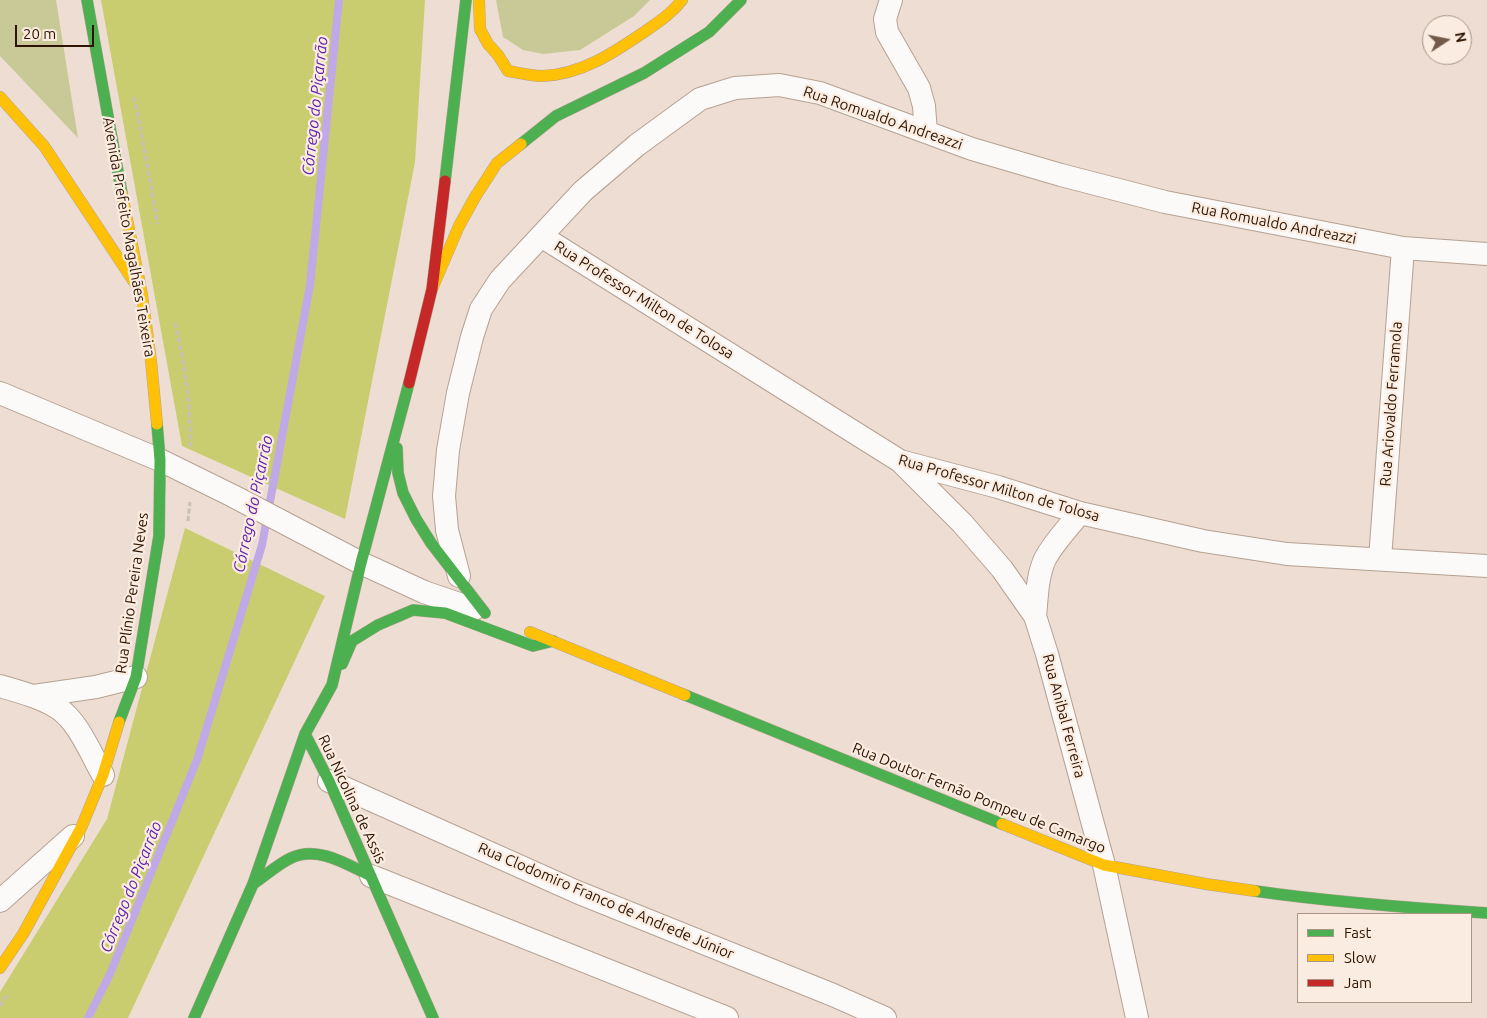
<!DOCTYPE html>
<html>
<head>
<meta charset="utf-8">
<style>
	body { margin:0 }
	#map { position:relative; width:1487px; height:1018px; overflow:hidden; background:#edddd2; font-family:Ubuntu,sans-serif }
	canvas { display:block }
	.legend { position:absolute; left:1297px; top:913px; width:175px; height:90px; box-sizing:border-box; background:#fbece1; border:1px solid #a99687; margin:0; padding:6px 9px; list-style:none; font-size:15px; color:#2e1400 }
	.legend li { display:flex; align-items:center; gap:10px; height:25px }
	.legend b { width:25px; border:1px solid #a99687 }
	.north { position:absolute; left:1422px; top:15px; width:50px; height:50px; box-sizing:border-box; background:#fbece1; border:1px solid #a99687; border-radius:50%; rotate:79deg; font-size:14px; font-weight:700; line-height:20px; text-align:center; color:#2e1400 }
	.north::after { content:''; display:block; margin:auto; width:18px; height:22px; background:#715a4a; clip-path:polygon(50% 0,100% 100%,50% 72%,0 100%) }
	.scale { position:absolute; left:15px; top:25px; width:79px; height:22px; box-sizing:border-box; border:2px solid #2e1400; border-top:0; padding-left:6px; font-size:15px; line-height:18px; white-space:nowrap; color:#2e1400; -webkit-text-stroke:4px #fbece1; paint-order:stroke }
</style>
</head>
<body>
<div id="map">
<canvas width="1487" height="1018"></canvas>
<ul class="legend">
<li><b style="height:6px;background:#4caf50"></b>Fast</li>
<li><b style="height:6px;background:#ffc107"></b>Slow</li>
<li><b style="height:6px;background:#c62828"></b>Jam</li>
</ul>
<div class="north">N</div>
<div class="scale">20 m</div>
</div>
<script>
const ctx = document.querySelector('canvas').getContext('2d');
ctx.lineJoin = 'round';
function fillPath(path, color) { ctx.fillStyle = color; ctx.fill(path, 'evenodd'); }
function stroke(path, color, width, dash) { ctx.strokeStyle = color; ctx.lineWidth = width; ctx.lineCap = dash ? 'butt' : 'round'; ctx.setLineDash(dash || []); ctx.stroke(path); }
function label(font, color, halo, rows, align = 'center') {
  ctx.font = font + ' Ubuntu,sans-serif'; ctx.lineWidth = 4.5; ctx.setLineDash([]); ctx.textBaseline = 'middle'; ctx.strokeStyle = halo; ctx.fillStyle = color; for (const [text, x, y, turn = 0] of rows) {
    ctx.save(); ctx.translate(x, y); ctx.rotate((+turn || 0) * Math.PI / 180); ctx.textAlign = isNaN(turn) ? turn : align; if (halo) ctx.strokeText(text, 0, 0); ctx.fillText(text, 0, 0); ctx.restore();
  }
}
const green = new Path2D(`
	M 0,0 L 56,0 L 78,138 L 0,56 Z
	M 496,0 L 650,0 L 634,16 L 580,50 L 543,54 L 523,50 L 503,37 Z`);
const forest = new Path2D(`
	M 101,0 L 425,0 L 415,162 L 345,519 L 182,446 Z
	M 185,528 L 325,596 L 128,1018 L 0,1018 L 0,992 L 107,819 Z`);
const stream = new Path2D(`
	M 88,1018 L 110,974 L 197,760 L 262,545 L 310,285 L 339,0`);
const path = new Path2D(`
	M 134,97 L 137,110 L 158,224
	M 175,323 C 185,365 191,406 190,448
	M 188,521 L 190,502
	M 0,1006 L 7,995`);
const street = new Path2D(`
	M 891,0 L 885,19 L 887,32 L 919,88 L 924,106 L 926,132
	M 541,236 L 900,461 L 998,487 L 1080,513 L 1203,541 L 1287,554 L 1487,566
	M 0,393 L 160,460 L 233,496 L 361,563 L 424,592 L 474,609
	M 901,462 L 962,523 L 1002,569 L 1035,616 L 1047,654 L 1104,865 L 1137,1018
	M 1380,559 L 1403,248
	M 459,576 L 447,530 L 444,496 L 448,450 L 458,393 L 472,337 L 481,309 L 500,280 L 583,191 L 637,145 L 700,99 L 735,88 L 779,85 L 820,93 L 972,149 L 1061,175 L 1165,202 L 1403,248 L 1487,254
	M 1035,616 C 1037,598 1037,576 1045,559 C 1054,542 1068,528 1080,513
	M 0,686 C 20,692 40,697 58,708 C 78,721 91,754 103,775
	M 34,696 L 96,687 L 136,677
	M 329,781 L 577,892 L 833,995 L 885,1018
	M 371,876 L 727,1018
	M 0,901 L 73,836`);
const fast = new Path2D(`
	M 87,0 L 122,194
	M 521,144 L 556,116 L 644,73 L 709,32 L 741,0
	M 445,181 L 466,0
	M 397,448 L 398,473 L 403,493 L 416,519 L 431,543 L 485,613
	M 342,664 L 352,641 L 378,625 L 413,610 L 445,613 L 533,646 L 553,641
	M 685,695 L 1002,824
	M 119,722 L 136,677 L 159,536 L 160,460 L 157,424
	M 305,734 L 329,781 L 433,1018
	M 253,884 C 265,876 278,864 291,858 C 318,845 348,865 371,876
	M 1255,891 C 1332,902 1410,908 1487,913
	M 194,1018 L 253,884 L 305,734 L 332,685 L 361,563 L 409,383`);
const slow = new Path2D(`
	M 479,0 L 480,29 L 488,44 L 498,55 L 508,71 C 519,73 531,76 542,76 C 582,75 616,51 647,30 C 660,21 672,13 682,0
	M 0,97 L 44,146 L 142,294
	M 122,194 L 142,295 L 151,361 L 157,424
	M 432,289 L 459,226 L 475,197 L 497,163 L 521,144
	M 530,632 L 685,695
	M 1002,824 L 1104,865 L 1206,884 L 1255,891
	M 0,968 L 23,934 L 81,828 L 103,775 L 119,722`);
const jam = new Path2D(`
	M 409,383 L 432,289 L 445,181`);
const streetNames = [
	["Rua Romualdo Andreazzi",883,118,19],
	["Rua Romualdo Andreazzi",1274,223,11],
	["Avenida Prefeito Magalhães Teixeira",129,237,80],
	["Rua Professor Milton de Tolosa",644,300,32],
	["Rua Ariovaldo Ferramola",1391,404,-86],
	["Rua Professor Milton de Tolosa",999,488,16],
	["Rua Plínio Pereira Neves",132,593,-82],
	["Rua Anibal Ferreira",1064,716,75],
	["Rua Doutor Fernão Pompeu de Camargo",979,798,22],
	["Rua Nicolina de Assis",352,799,65],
	["Rua Clodomiro Franco de Andrede Júnior",606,901,23]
];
const waterNames = [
	["Córrego do Piçarrão",315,106,-84],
	["Córrego do Piçarrão",253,504,-78],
	["Córrego do Piçarrão",131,887,-68]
];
fillPath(green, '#c8c996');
fillPath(forest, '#c9cd70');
stroke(stream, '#c1a8e6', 8);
stroke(street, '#b6a292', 24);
stroke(fast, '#b6a292', 12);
stroke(slow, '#b6a292', 12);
stroke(jam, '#b6a292', 12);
stroke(path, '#c8bfb9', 3, [5, 2.5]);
stroke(street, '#fcfaf8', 22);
stroke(fast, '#4caf50', 11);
stroke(slow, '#ffc107', 11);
stroke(jam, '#c62828', 11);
label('15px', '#2e1400', '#fbece1', streetNames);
label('italic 16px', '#6022ac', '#fbece1', waterNames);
</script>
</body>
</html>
